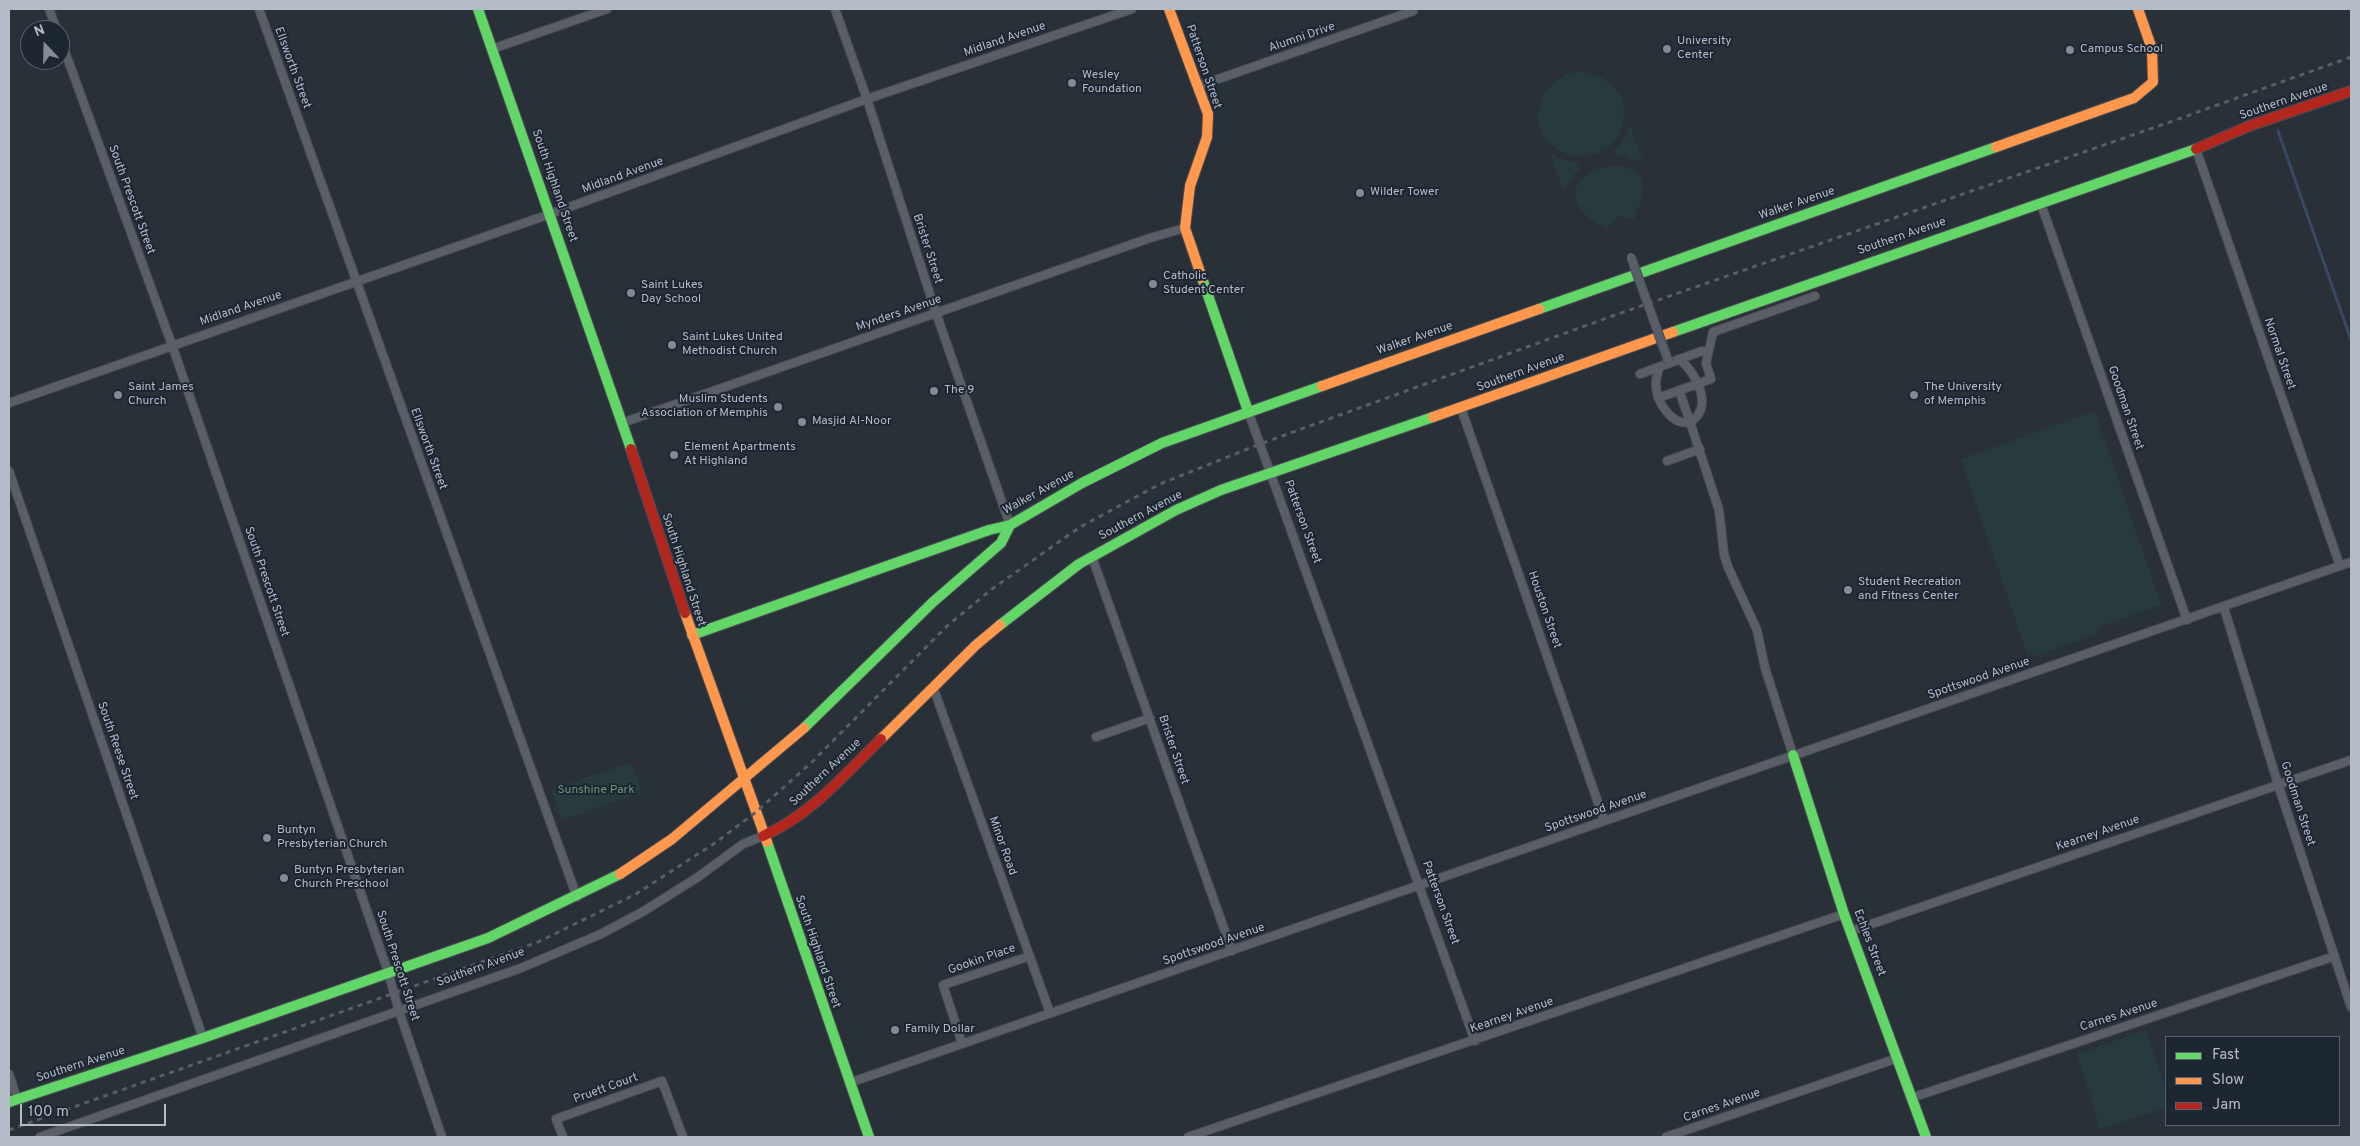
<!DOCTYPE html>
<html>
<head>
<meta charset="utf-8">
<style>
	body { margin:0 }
	#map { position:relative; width:2360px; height:1146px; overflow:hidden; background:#2a3038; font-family:Overpass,sans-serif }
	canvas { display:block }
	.frame { position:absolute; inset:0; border:10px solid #b4bcc9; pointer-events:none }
	.legend { position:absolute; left:2165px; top:1036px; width:175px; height:90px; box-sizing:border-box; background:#1d2633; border:1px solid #59626f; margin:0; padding:6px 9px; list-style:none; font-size:15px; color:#b4bcc9 }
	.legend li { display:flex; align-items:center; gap:10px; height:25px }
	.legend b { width:25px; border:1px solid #59626f }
	.north { position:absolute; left:20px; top:20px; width:50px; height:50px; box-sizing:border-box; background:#1d2633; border:1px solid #59626f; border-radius:50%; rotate:339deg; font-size:14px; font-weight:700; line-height:20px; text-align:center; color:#b4bcc9 }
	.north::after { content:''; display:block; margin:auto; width:18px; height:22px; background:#848b96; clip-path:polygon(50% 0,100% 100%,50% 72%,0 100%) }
	.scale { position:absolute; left:20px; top:1104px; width:146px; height:22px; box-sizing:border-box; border:2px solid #b4bcc9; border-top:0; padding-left:6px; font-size:15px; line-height:18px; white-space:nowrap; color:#b4bcc9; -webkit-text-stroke:4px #1d2633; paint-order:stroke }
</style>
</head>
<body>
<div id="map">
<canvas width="2360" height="1146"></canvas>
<div class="frame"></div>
<ul class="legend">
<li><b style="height:6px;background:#63d668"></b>Fast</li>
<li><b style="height:6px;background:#ff974d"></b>Slow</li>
<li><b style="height:6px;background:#b3261e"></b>Jam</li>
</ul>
<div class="north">N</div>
<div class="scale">100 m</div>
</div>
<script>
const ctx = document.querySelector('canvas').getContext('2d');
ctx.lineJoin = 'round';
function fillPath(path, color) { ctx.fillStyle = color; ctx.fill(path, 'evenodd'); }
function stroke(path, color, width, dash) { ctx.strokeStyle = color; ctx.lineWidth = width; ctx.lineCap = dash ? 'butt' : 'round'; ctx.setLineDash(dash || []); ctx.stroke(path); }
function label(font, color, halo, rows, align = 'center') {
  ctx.font = font + ' Overpass,sans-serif'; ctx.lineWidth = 4; ctx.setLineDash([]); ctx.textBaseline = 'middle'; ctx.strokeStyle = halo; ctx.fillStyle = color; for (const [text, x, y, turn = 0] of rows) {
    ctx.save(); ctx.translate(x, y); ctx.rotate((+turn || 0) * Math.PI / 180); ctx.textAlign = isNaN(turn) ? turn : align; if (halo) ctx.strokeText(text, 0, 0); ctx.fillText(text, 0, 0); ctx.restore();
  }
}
const green = new Path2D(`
	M 1575,72 C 1608,70 1636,100 1619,133 C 1617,138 1612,146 1606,148 C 1604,149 1602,149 1600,150 L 1601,152 L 1590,156 L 1589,154 C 1587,154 1585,156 1583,156 C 1579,158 1572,156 1568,154 C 1520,138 1536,80 1575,72 Z
	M 1629,127 L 1632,128 L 1633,138 L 1642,158 L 1640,161 L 1626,158 L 1626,156 L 1617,157 L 1615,150 L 1624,139 Z
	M 1552,154 L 1561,159 L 1576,163 L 1580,170 L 1573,175 L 1574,176 L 1566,188 L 1562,187 L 1551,156 Z
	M 1610,166 L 1623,166 L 1637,172 C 1648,185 1640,206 1633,220 C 1620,214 1614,215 1608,229 C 1568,212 1561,176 1610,166 Z
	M 2095,411 L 2161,605 L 2097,628 L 2098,634 L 2033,657 L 2031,653 L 2027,654 L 1961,459 Z
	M 631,762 L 642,792 L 562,820 L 551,790 Z
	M 2146,1030 L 2166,1089 L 2166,1108 L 2100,1129 L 2077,1054 Z`);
const stream = new Path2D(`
	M 2278,131 L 2351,340`);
const street = new Path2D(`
	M 49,9 L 57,30
	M 259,9 L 577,897
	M 835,9 L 867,99 L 936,313 L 1010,525
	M 60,38 L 172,345 L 388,972 L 399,1011 L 442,1137
	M 492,49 L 607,9
	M 1198,86 L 1413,11 L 1412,9
	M 2196,149 L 2340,566
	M 2041,204 L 2187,620
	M 1659,367 C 1658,373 1655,380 1656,386 C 1657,403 1672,426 1690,422 L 1719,510 L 1724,554 L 1728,567 L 1757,630 L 1765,668 L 1793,755
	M 1640,374 L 1702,351
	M 1679,390 L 1690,422 C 1715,408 1696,372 1679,359
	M 1658,398 L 1711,379 L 1706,363 L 1713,332 L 1815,296
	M 9,403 L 550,214 L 867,99 L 1132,9
	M 1461,408 L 1604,820
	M 1248,411 L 1475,1041
	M 622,423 L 1150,238 L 1185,228
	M 1667,461 L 1700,449
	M 9,471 L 203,1038
	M 1092,557 L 1232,951
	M 2224,608 L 2278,784 L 2351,1007
	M 933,687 L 1050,1013
	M 1096,737 L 1150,718
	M 1851,931 L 2351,760
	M 962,1043 L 943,985 L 1030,956
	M 9,1074 L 17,1099
	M 849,1083 L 2351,562
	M 1911,1098 L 2335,956
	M 40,1137 L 521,968 L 601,934 L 644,911 L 698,877 L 743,844 L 763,836
	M 563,1137 L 556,1119 L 662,1081 L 683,1137
	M 1188,1137 L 1844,914
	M 1666,1137 L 1898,1058`);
const fast = new Path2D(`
	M 478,9 L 631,449
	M 1202,278 L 1248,411
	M 1539,309 L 1996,147
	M 1673,332 L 2196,149
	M 1000,625 L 1079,564 L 1176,510 L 1221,490 L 1433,417
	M 692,635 L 989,530 L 1010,525 L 1082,483 L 1162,443 L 1322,386
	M 804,728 L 933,602 L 1001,543 L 1010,525
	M 1793,755 L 1844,914 L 1926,1137
	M 767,842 L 869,1137
	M 9,1102 L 203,1038 L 488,938 L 620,874`);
const slow = new Path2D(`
	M 1169,9 L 1208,114 L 1207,137 L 1190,186 L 1185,228 L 1202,278
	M 1996,147 L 2134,98 L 2153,82 L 2152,49 L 2138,9
	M 1322,386 L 1539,309
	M 1433,417 L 1673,332
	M 685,613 L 767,842
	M 881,739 L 976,645 L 1000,625
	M 620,874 L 672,839 L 804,728`);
const jam = new Path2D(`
	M 2196,149 L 2249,126 L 2351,91
	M 631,449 L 685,613
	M 763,836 C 811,815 844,775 881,739`);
const rail = new Path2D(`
	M 9,1130 L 538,942 L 636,894 L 715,843 L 756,812 L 812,762 L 947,626 L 992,589 L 1080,527 L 1160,484 L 1260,444 L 1618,314 L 2170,122 L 2351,57`);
const streetBridge = new Path2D(`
	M 1631,257 L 1669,363`);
const markers = [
	[1667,49,5,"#848b96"],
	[2070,50,5,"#848b96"],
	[1072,83,5,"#848b96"],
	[1360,193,5,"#848b96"],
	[1153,284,5,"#848b96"],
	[631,293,5,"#848b96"],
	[672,345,5,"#848b96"],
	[934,391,5,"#848b96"],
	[118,395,5,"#848b96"],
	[1914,395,5,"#848b96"],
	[778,407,5,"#848b96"],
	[802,422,5,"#848b96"],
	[674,455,5,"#848b96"],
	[1848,590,5,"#848b96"],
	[267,838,5,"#848b96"],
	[284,878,5,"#848b96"],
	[895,1030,5,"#848b96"]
];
const streetNames = [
	["Alumni Drive",1302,38,-19],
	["Midland Avenue",1005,40,-19],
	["Patterson Street",1203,67,71],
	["Ellsworth Street",292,68,70],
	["Southern Avenue",2284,102,-19],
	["Midland Avenue",623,176,-20],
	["South Highland Street",554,186,71],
	["South Prescott Street",131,200,70],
	["Walker Avenue",1797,204,-19],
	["Southern Avenue",1902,237,-19],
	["Brister Street",927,249,72],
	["Midland Avenue",241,309,-19],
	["Mynders Avenue",899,314,-19],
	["Walker Avenue",1415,339,-19],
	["Normal Street",2279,354,71],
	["Southern Avenue",1521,373,-20],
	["Goodman Street",2125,408,71],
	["Ellsworth Street",428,449,70],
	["Walker Avenue",1039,493,-29],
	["Southern Avenue",1141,516,-28],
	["Patterson Street",1302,522,70],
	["South Highland Street",683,570,72],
	["South Prescott Street",266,582,71],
	["Houston Street",1544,610,71],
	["Spottswood Avenue",1979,679,-19],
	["Brister Street",1173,750,71],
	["South Reese Street",117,751,71],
	["Southern Avenue",826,773,-43],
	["Goodman Street",2297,804,72],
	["Spottswood Avenue",1596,812,-19],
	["Kearney Avenue",2098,834,-19],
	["Minor Road",1002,846,70],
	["Patterson Street",1440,903,70],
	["Echles Street",1869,943,69],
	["Spottswood Avenue",1214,945,-19],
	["South Highland Street",817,952,71],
	["Gookin Place",982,960,-19],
	["South Prescott Street",397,966,72],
	["Southern Avenue",481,968,-20],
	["Kearney Avenue",1512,1016,-19],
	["Carnes Avenue",2119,1016,-18],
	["Southern Avenue",81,1065,-18],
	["Pruett Court",606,1089,-20],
	["Carnes Avenue",1722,1106,-19]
];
const poiNames = [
	["University",1677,42],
	["Center",1677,56],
	["Campus School",2080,50],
	["Wesley",1082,76],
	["Foundation",1082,90],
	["Wilder Tower",1370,193],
	["Catholic",1163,277],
	["Student Center",1163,291],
	["Saint Lukes",641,286],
	["Day School",641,300],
	["Saint Lukes United",682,338],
	["Methodist Church",682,352],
	["Saint James",128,388],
	["Church",128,402],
	["The University",1924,388],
	["of Memphis",1924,402],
	["The 9",944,391],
	["Muslim Students",768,400,"right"],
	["Association of Memphis",768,414,"right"],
	["Masjid Al-Noor",812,422],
	["Element Apartments",684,448],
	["At Highland",684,462],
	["Student Recreation",1858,583],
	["and Fitness Center",1858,597],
	["Buntyn",277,831],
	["Presbyterian Church",277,845],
	["Buntyn Presbyterian",294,871],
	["Church Preschool",294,885],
	["Family Dollar",905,1030]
];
const parkNames = [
	["Sunshine Park",596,791]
];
fillPath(green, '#273a3e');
stroke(stream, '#384963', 3);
stroke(street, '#484c53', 10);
stroke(fast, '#484c53', 12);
stroke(slow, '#484c53', 12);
stroke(jam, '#484c53', 12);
stroke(street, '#5a5e66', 8);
stroke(fast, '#63d668', 10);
stroke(slow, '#ff974d', 10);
stroke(jam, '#b3261e', 10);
stroke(rail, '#595d64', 3, [5, 5]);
stroke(streetBridge, '#484c53', 10, []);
stroke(streetBridge, '#5a5e66', 8);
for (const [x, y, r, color] of markers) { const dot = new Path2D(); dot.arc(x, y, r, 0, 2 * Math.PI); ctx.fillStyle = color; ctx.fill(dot); stroke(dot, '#1d2633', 2); }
label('12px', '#b4bcc9', '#1d2633', streetNames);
label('12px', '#b4bcc9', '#1d2633', poiNames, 'left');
label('12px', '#6b9a76', '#1d2633', parkNames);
</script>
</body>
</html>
